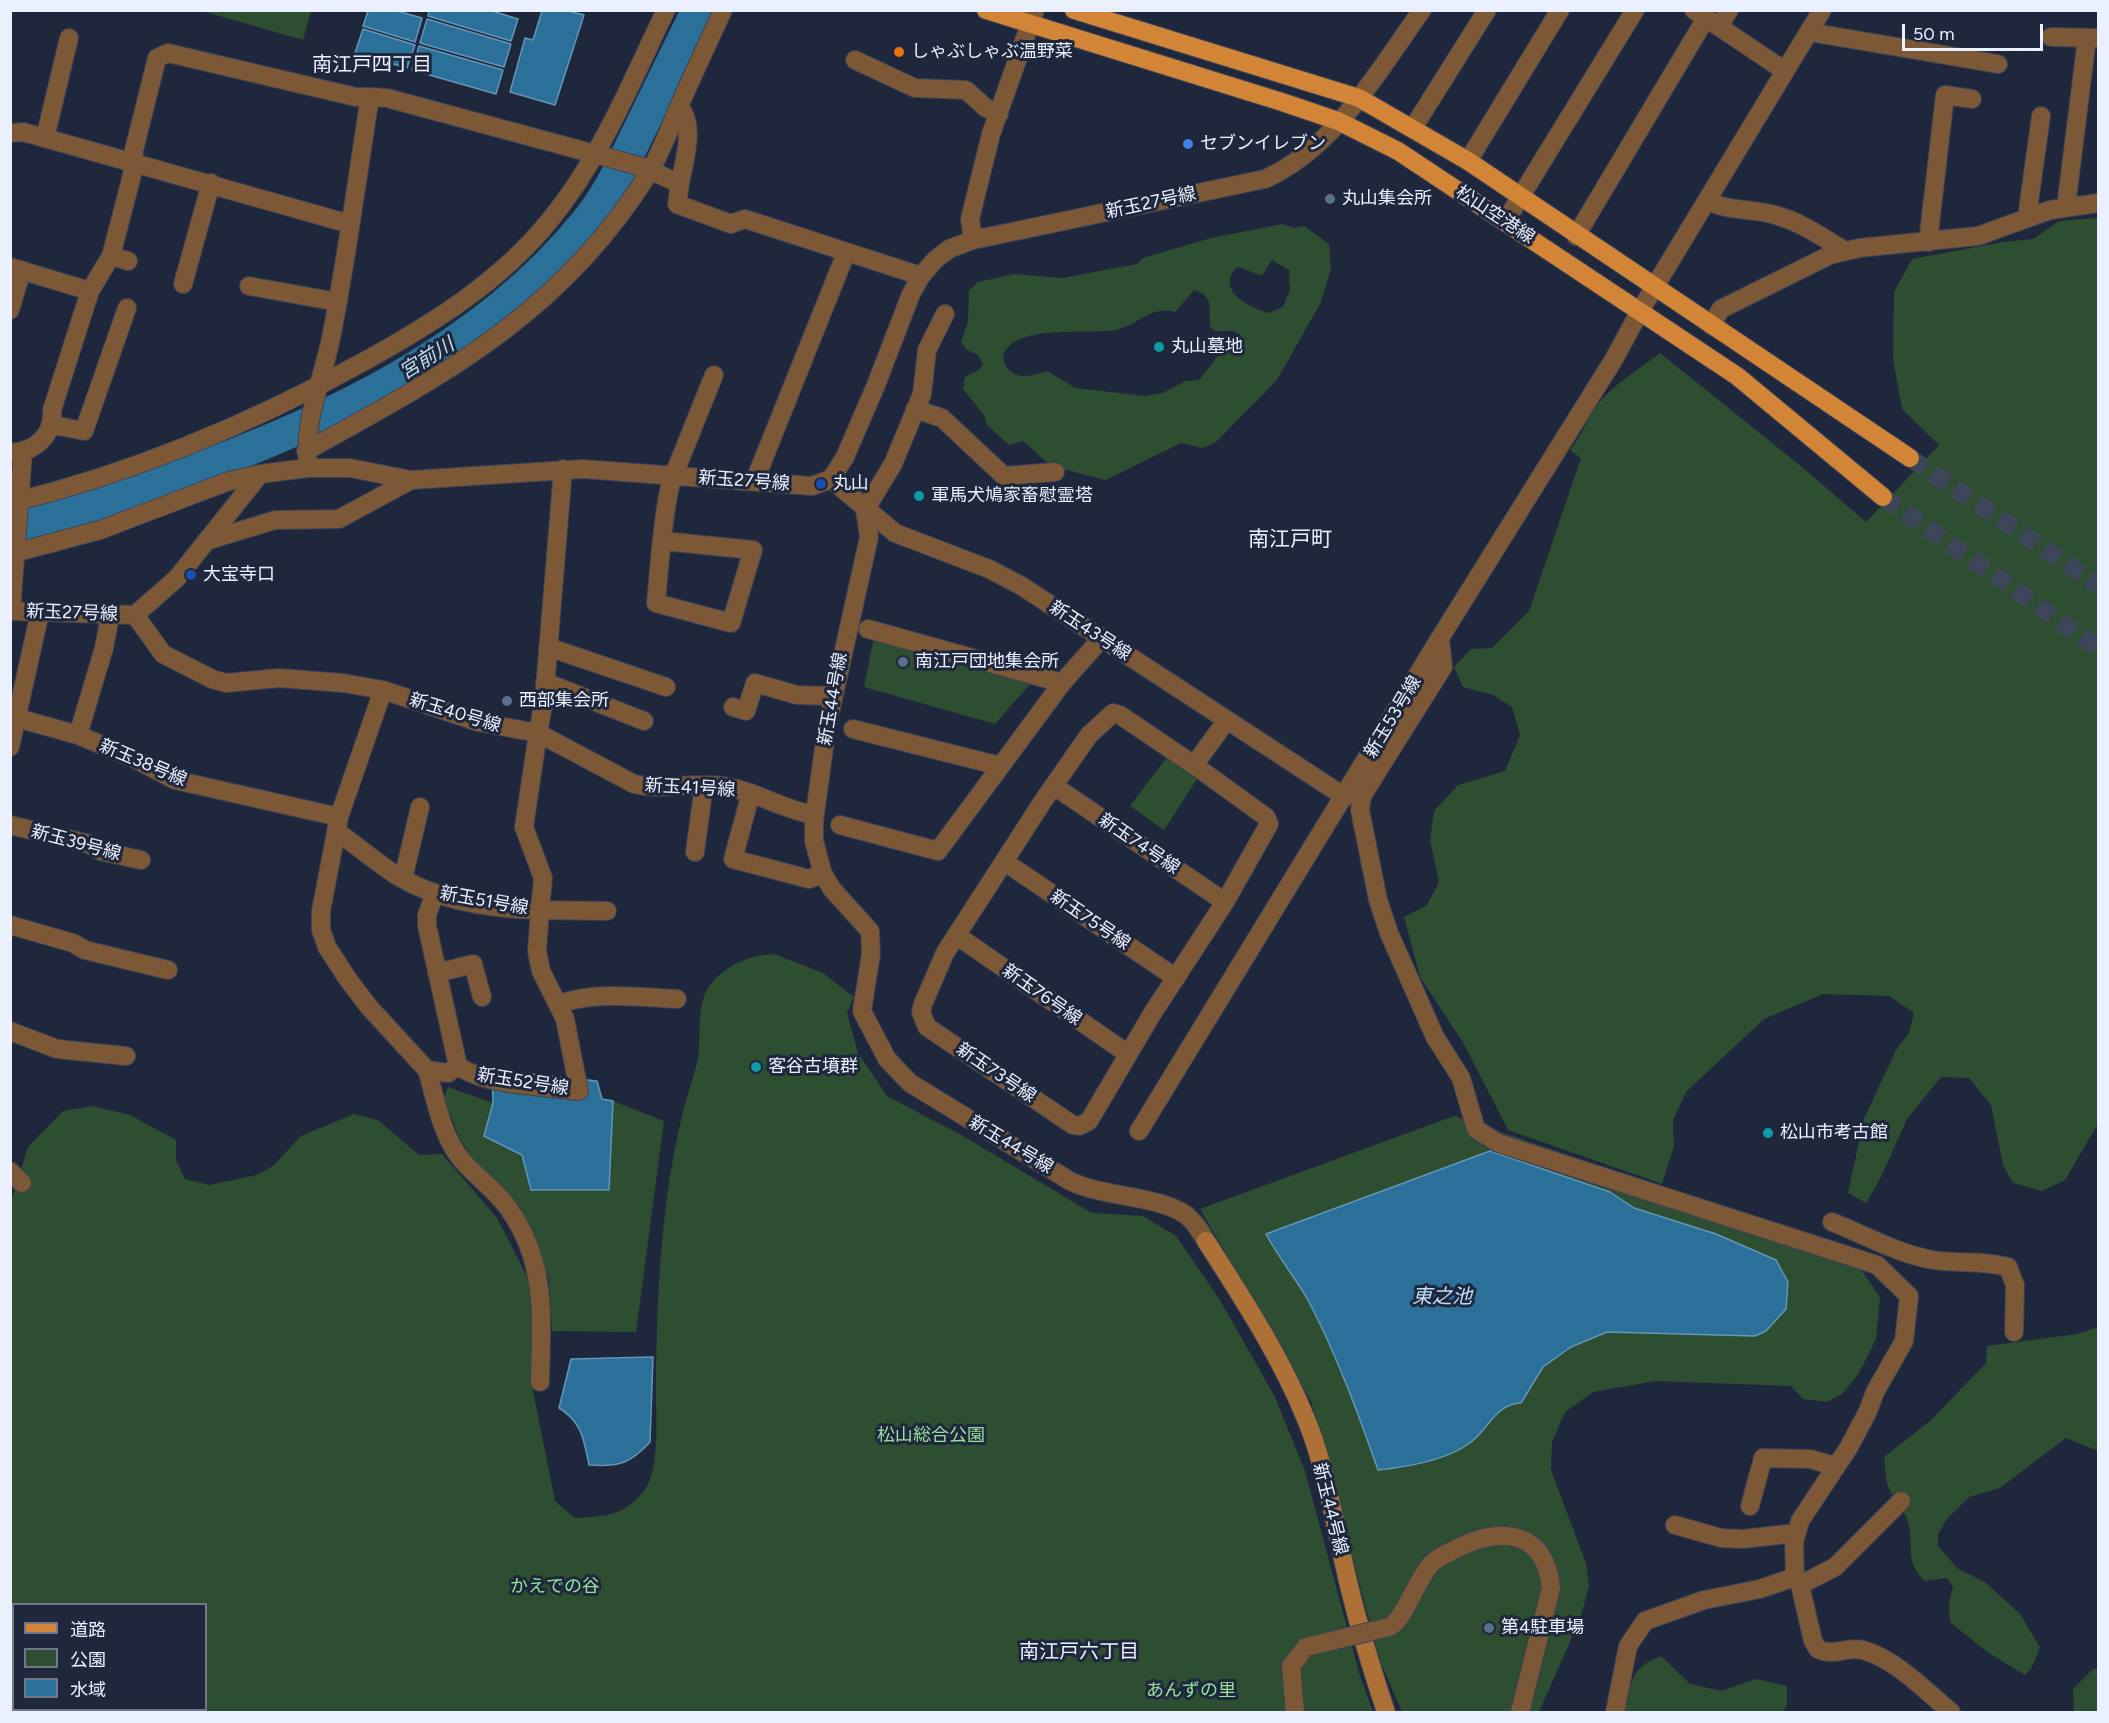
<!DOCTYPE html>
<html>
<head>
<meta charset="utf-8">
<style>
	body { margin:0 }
	#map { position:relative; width:2109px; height:1723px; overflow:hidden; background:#1f273c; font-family:Figtree,"Noto Sans JP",sans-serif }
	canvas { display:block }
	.frame { position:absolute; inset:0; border:12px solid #eaf0fe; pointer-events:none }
	.legend { position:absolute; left:12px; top:1603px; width:195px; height:108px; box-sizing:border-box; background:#1f273c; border:2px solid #70778a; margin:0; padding:8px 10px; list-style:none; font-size:18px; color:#eaf0fe }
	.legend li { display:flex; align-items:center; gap:12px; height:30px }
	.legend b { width:30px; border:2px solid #70778a }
	.scale { position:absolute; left:1902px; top:24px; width:141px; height:27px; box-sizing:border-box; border:3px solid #eaf0fe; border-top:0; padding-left:8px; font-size:18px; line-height:21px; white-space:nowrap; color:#eaf0fe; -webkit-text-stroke:4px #1f273c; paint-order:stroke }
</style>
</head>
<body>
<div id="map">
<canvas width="2109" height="1723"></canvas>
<div class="frame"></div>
<ul class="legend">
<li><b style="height:8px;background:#d28437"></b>道路</li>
<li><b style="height:16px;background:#2d4e30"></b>公園</li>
<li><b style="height:16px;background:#2b7099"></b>水域</li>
</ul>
<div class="scale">50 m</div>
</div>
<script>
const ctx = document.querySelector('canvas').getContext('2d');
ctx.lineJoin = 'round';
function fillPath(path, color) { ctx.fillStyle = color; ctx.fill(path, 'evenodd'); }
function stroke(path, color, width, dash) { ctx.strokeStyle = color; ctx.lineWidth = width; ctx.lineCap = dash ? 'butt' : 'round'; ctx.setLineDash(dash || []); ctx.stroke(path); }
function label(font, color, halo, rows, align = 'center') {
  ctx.font = font + ' Figtree,"Noto Sans JP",sans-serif'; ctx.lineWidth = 6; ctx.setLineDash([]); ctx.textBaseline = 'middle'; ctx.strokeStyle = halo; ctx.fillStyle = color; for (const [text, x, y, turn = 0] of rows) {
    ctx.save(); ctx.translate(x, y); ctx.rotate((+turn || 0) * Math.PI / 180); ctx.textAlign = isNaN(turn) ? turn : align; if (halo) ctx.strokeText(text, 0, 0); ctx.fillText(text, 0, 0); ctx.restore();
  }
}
const green = new Path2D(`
	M 202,11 L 311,10 L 311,11 L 303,40 Z
	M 2098,218 L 2098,1124 L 2065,1180 L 2042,1191 L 2013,1183 L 2003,1165 L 1991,1105 L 1969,1078 L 1941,1077 L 1907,1119 L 1880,1179 L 1866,1203 L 1848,1193 L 1864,1119 L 1896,1050 L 1909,1033 L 1914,1013 L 1889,996 L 1823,994 L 1764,1019 L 1686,1092 L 1673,1120 L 1674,1146 L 1662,1184 L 1508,1130 L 1464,1044 L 1420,977 L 1404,917 L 1427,905 L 1439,882 L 1430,840 L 1434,811 L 1458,785 L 1505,771 L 1520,735 L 1512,707 L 1493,695 L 1463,687 L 1454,667 L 1471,649 L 1492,648 L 1529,611 L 1581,458 L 1570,450 C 1583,434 1589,413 1603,398 C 1619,381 1642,367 1660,353 L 1802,467 L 1866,522 L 1939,445 L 1902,409 L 1893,359 L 1894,292 L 1912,259 L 2003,242 L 2033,239 L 2059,221 Z
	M 1282,224 L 1295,228 L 1304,226 L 1329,244 L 1331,269 L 1321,302 L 1277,380 L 1216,442 L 1203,448 L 1181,443 L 1106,480 L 1051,466 L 1023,441 L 1009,445 L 987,425 L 984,415 L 963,389 L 965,377 L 979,370 L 983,364 L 978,355 L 967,350 L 961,342 L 968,322 L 969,291 L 978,282 L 1014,274 L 1062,278 L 1137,264 L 1143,258 L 1211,238 ZM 1272,260 L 1289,270 L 1290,290 L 1283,307 L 1268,313 C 1250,307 1217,292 1235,269 L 1239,267 L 1259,275 L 1263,274 ZM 1194,290 C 1214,296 1209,308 1210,326 L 1214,331 L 1233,331 L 1240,335 L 1240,344 L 1217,357 L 1199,380 L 1185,381 L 1163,393 L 1145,396 L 1076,388 L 1047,371 C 1028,378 1007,381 1003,356 C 1014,323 1087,335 1115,330 C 1138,326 1150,305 1175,312 Z
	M 875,632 L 1038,675 L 995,724 L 864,687 Z
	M 1170,753 L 1199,776 L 1164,830 L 1130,806 Z
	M 774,954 L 823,973 L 854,997 L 847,1013 L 858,1053 L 887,1096 L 963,1136 L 1092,1213 L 1143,1216 L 1176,1236 L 1220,1300 L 1275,1397 L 1305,1471 L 1360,1676 L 1373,1712 L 11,1712 L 11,1202 L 28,1147 L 63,1111 L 92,1106 L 130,1115 L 176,1140 L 176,1160 L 185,1179 L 209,1185 L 257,1175 L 273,1166 L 301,1136 L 354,1114 L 378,1120 L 419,1155 L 442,1154 L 497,1218 L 530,1282 L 533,1391 L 555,1501 L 575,1518 C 605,1516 622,1517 643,1492 C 662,1470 655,1409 656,1381 C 657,1293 661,1206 681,1120 C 685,1101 692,1082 697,1063 C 701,1046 698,1027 701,1009 C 705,974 743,955 774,954 ZM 14,1604 L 206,1604 L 206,1710 L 14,1710 Z
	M 448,1087 L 493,1103 L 484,1136 L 522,1155 L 530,1190 L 609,1189 L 613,1101 L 664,1121 L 636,1332 L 552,1331 L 549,1281 L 525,1216 L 473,1159 L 459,1137 L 444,1098 Z
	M 1454,1116 L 1667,1189 L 1854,1259 L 1880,1297 L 1876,1339 L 1859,1373 L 1842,1394 L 1827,1402 L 1803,1399 L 1791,1386 L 1656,1381 L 1593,1392 L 1565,1412 L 1552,1442 L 1551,1470 L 1586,1563 L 1589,1586 L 1580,1619 L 1539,1712 L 1402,1712 L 1380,1661 L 1311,1401 L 1200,1209 Z
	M 2098,1327 L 2098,1451 L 2066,1438 L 2000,1488 L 1969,1497 L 1947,1519 L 1938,1534 L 1938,1546 L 1957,1568 L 1985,1582 L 2020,1614 L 2040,1647 L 2032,1667 L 2025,1675 L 1987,1652 L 1950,1622 L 1949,1602 L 1953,1587 L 1947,1578 L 1924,1581 C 1902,1555 1916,1546 1907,1519 C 1903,1507 1892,1498 1888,1486 C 1885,1477 1885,1466 1884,1457 L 1930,1421 L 1986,1363 L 1987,1346 L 2077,1334 Z
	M 1661,1656 L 1690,1684 L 1721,1691 L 1756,1679 L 1787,1686 L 1787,1705 L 1783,1712 L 1625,1712 C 1631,1682 1630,1668 1661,1656 Z
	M 2093,1669 L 2098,1669 L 2098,1712 L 2074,1712 L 2073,1689 Z`);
const water = new Path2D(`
	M 489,10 L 518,19 L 511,41 L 428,16 L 429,11 Z
	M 368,11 L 397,11 L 422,18 L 415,42 L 363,26 Z
	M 542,11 L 568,11 L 584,15 L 555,105 L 510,92 L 525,38 L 533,40 Z
	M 427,19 L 511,44 L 504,67 L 420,43 Z
	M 363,29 L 415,45 L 407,68 L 355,53 Z
	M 419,46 L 503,70 L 496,94 L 412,70 Z
	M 492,1070 L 597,1081 L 602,1099 L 613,1101 L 609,1190 L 531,1190 L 522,1155 L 484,1136 L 493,1103 Z
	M 1490,1151 L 1610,1192 L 1634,1208 L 1716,1234 L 1776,1260 L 1788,1282 L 1786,1309 L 1766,1331 L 1755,1336 L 1607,1332 L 1571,1347 L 1543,1367 L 1521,1403 C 1496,1404 1489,1428 1471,1442 C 1447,1461 1407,1467 1378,1470 C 1358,1413 1336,1353 1308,1300 C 1295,1277 1278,1257 1266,1234 Z
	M 653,1357 L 650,1442 C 630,1464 618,1467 589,1465 C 584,1440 582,1422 559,1408 L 571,1359 Z`);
const river = new Path2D(`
	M 10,528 C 66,515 121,497 175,477 C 325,424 483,350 586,223 C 608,196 623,164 638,133 C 658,92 678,51 698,10`);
const primaryTunnel = new Path2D(`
	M 1910,458 L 2098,585
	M 1883,497 L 2098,648`);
const street = new Path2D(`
	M 1694,10 L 1785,71
	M 1719,27 L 1729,10
	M 1809,32 L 1998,64
	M 2051,37 L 2097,38
	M 855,60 L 915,88 L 966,90 L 986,108 L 999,114
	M 679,106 C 696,126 684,160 680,184
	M 1413,128 L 1487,10
	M 10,133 L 23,132 L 45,138 L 350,224
	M 45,138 L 69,38
	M 1468,161 L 1560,10
	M 1707,200 C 1728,212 1752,208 1775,215 C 1801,222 1822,237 1845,251
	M 2066,207 L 2087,38
	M 2027,217 L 2041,116
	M 1505,222 L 1635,10
	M 1576,236 L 1706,18
	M 973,240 L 970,219 L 991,134 L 1035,10
	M 1928,242 L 1945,95 L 1972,99
	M 128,261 L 111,256 L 132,175 L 134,150 L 157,58 L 168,53 L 356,97 L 370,97
	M 10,267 L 90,291 L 52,410 C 54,435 35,452 10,453
	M 183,284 L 211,183
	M 249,286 L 338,302
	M 90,291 L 111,256
	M 10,310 L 22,270
	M 945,314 L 927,350 L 922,394 L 893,464 L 865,510 L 869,537 L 827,726 L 814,821 L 814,841 L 823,874 L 832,889 L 870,931 L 871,954 L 862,1011 L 887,1059 L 910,1083 L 1070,1181 C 1105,1198 1157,1195 1186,1215 C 1195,1222 1201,1232 1206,1241
	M 1711,325 L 1721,309 L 1830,255 L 1859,248 L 1978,236 L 2050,210 L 2098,203
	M 915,409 L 942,418 L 1004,476 L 1055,472
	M 53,425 L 84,431 L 127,308
	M 306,451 C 446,374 563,312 650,171 C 661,152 669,130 678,109 C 692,76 708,43 723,10
	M 308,468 C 303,419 322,383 331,338 C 347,258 357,178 370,97 L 387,98 L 643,167 L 680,184 L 677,204 L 731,224 L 745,219 L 921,276
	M 831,479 L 895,533 L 989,569 L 1020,585 L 1345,797
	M 755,480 L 846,253
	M 10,503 C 134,473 252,423 363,362 C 432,324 500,282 550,220 C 601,158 631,82 666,10
	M 206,541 L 275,520 L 339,519 L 411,480
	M 663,541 L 753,550 L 731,623 L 656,603 C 659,574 664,487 677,467 L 714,375
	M 10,554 L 100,530 L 229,481 L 260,474
	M 10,611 L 135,615 L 177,578 L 260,474 L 308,468 L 350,468 L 411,480 L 583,469 L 812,486 L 831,479 L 845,457 L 876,385 L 911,294 L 921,276 L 935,260 L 949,249 L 973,240 L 1265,179 C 1336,147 1378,71 1422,10
	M 11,611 L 23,452
	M 135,615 L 163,654 L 212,679 L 226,683 L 279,678 L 343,683 L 383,690 L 478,722 L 538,733 L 544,700 L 563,469
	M 868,629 L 1062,683
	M 548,647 L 666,687
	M 545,682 L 644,721
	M 383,690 L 339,817 L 321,911 L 321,930 L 327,947 L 347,978 L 369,1007 L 427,1070 L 448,1073 L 458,1066
	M 733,707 L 746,711 L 755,683 L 797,695 L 833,696
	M 10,716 L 78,735 L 135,759 L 175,780 L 339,817
	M 853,729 L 1000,766
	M 78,735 L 104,648 L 110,616
	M 10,747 L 40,612
	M 1194,765 L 1120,715 L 1113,713 L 1089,735 L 1043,801 L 945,953 L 923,1004 L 921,1012 L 927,1027 L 1073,1125 L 1079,1126 L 1089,1121 L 1152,1014 L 1225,902 L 1269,824 L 1266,817 L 1194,765 L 1227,720
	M 1054,786 L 1225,902
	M 751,793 L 733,859 L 809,879 L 823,874
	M 10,825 L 89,844 L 100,851 L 141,860
	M 840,825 L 938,851 L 1062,683 L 1101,639
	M 336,831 C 356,845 376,862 396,875 C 438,901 492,909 540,910 L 543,878 L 524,827 L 538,733 L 634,784 C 663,791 692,782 722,786 C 755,790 782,810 815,815
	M 695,852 L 704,785
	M 1005,862 L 1176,978
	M 403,879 L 420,807
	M 435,893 L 427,915 L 427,926 L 458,1066 C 486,1086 544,1086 579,1091 L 565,1019 L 541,971 L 537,951 L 540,910 L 607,911
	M 10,925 L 73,943 L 85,950 L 168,970
	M 956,935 L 1128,1054
	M 437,973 L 473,964 L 482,997
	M 559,1004 C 596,991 638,997 677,999
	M 10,1031 L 57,1049 L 126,1056
	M 427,1070 C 436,1100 441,1134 461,1159 C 476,1177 496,1190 509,1209 C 548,1265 541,1319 540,1382
	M 1139,1131 L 1440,638
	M 10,1171 L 22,1183
	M 1832,1222 C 1865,1235 1898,1254 1933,1260 C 1959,1264 1983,1260 2008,1267 L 2015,1285 L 2014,1332
	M 1750,1506 L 1763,1458 L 1810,1459 L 1835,1466
	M 1675,1525 L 1721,1538 L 1743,1539 L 1796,1533
	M 1795,1577 L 1800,1585 L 1813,1641 L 1818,1649 C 1833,1657 1848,1646 1863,1650 C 1897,1660 1924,1690 1951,1712
	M 1800,1585 L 1835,1567 L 1901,1501
	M 1389,1627 C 1405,1620 1416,1579 1432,1563 C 1438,1557 1448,1553 1456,1549 C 1501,1526 1545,1530 1551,1588 L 1520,1712
	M 1295,1712 L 1291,1666 L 1306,1647
	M 1615,1712 L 1628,1646 L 1645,1621 L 1704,1600 L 1760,1589 L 1795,1577 L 1794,1542 L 1800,1521 L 1849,1447 L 1868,1411 L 1875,1392 L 1904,1341 L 1909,1296 L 1877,1265 L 1498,1143 L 1476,1129 L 1461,1078 L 1435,1037 L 1389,933 L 1378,900 L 1360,810 L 1362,796 L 1443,667 L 1440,638 L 1614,359 L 1640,311 L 1822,10`);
const secondary = new Path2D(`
	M 1206,1241 C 1243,1299 1280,1355 1306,1419 C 1325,1465 1333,1516 1344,1564 C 1355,1614 1370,1664 1386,1712`);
const primary = new Path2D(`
	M 986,10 L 1282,102 L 1338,121 L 1398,151 L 1737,376 L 1883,497
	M 1074,10 L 1359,98 L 1468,161 L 1910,458`);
const streetBridge = new Path2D(`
	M 1306,1647 L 1389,1627`);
const markers = [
	[899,52,6,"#e8710a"],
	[1188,144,6,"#3f7fe0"],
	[1330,199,6,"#5c6f8a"],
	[1159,347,6,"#0f9aa8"],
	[821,484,6,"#1a4fb4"],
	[919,496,6,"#0f9aa8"],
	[191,575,6,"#1a4fb4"],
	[903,662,6,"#5c6f8a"],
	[507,701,6,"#5c6f8a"],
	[756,1067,6,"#0f9aa8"],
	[1768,1133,6,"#0f9aa8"],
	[1489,1628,6,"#5c6f8a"]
];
const poiNames = [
	["しゃぶしゃぶ温野菜",911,52],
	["セブンイレブン",1200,144],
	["丸山集会所",1342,199],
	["丸山墓地",1171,347],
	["丸山",833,484],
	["軍馬犬鳩家畜慰霊塔",931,496],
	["大宝寺口",203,575],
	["南江戸団地集会所",915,662],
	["西部集会所",519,701],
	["客谷古墳群",768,1067],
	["松山市考古館",1780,1133],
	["第4駐車場",1501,1628]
];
const streetNames = [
	["新玉27号線",1151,203,-12],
	["松山空港線",1495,215,33],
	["新玉27号線",744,481,4],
	["新玉27号線",72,613,2],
	["新玉43号線",1090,631,33],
	["新玉44号線",833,699,-80],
	["新玉40号線",455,713,17],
	["新玉53号線",1393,717,-59],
	["新玉38号線",143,763,23],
	["新玉41号線",690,788,3],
	["新玉39号線",76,843,15],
	["新玉74号線",1139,844,34],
	["新玉51号線",484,901,10],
	["新玉75号線",1090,920,34],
	["新玉76号線",1042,995,35],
	["新玉73号線",996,1073,34],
	["新玉52号線",523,1082,9],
	["新玉44号線",1011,1145,31],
	["新玉44号線",1330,1509,76]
];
const parkNames = [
	["松山総合公園",931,1436],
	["かえでの谷",555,1587],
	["あんずの里",1191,1691]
];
const neighbourhoodNames = [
	["南江戸四丁目",372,65],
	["南江戸六丁目",1079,1652]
];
const waterNames = [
	["宮前川",427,359,-32],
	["東之池",1442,1297]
];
const quarterNames = [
	["南江戸町",1290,540]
];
fillPath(green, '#2d4e30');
fillPath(water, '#2b7099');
stroke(water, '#6496b7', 1.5);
stroke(river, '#2b7099', 33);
stroke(primaryTunnel, '#3d4559', 18, [18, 9]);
stroke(street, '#3b4357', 20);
stroke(secondary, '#3b4357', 20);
stroke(primary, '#3b4357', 20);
stroke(street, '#7d5836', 18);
stroke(secondary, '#ad7138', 18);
stroke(primary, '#d28437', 18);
stroke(streetBridge, '#3b4357', 20, []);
stroke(streetBridge, '#7d5836', 18);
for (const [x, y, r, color] of markers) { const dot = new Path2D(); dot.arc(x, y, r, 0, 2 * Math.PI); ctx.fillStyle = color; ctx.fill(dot); stroke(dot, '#1f273c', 2); }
label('18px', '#eaf0fe', '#1f273c', poiNames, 'left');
label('18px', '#eaf0fe', '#1f273c', streetNames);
label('18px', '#96e39b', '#1f273c', parkNames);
label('20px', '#eaf0fe', '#1f273c', neighbourhoodNames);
label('italic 20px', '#bbdef6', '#1f273c', waterNames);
label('21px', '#eaf0fe', '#1f273c', quarterNames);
</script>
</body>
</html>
